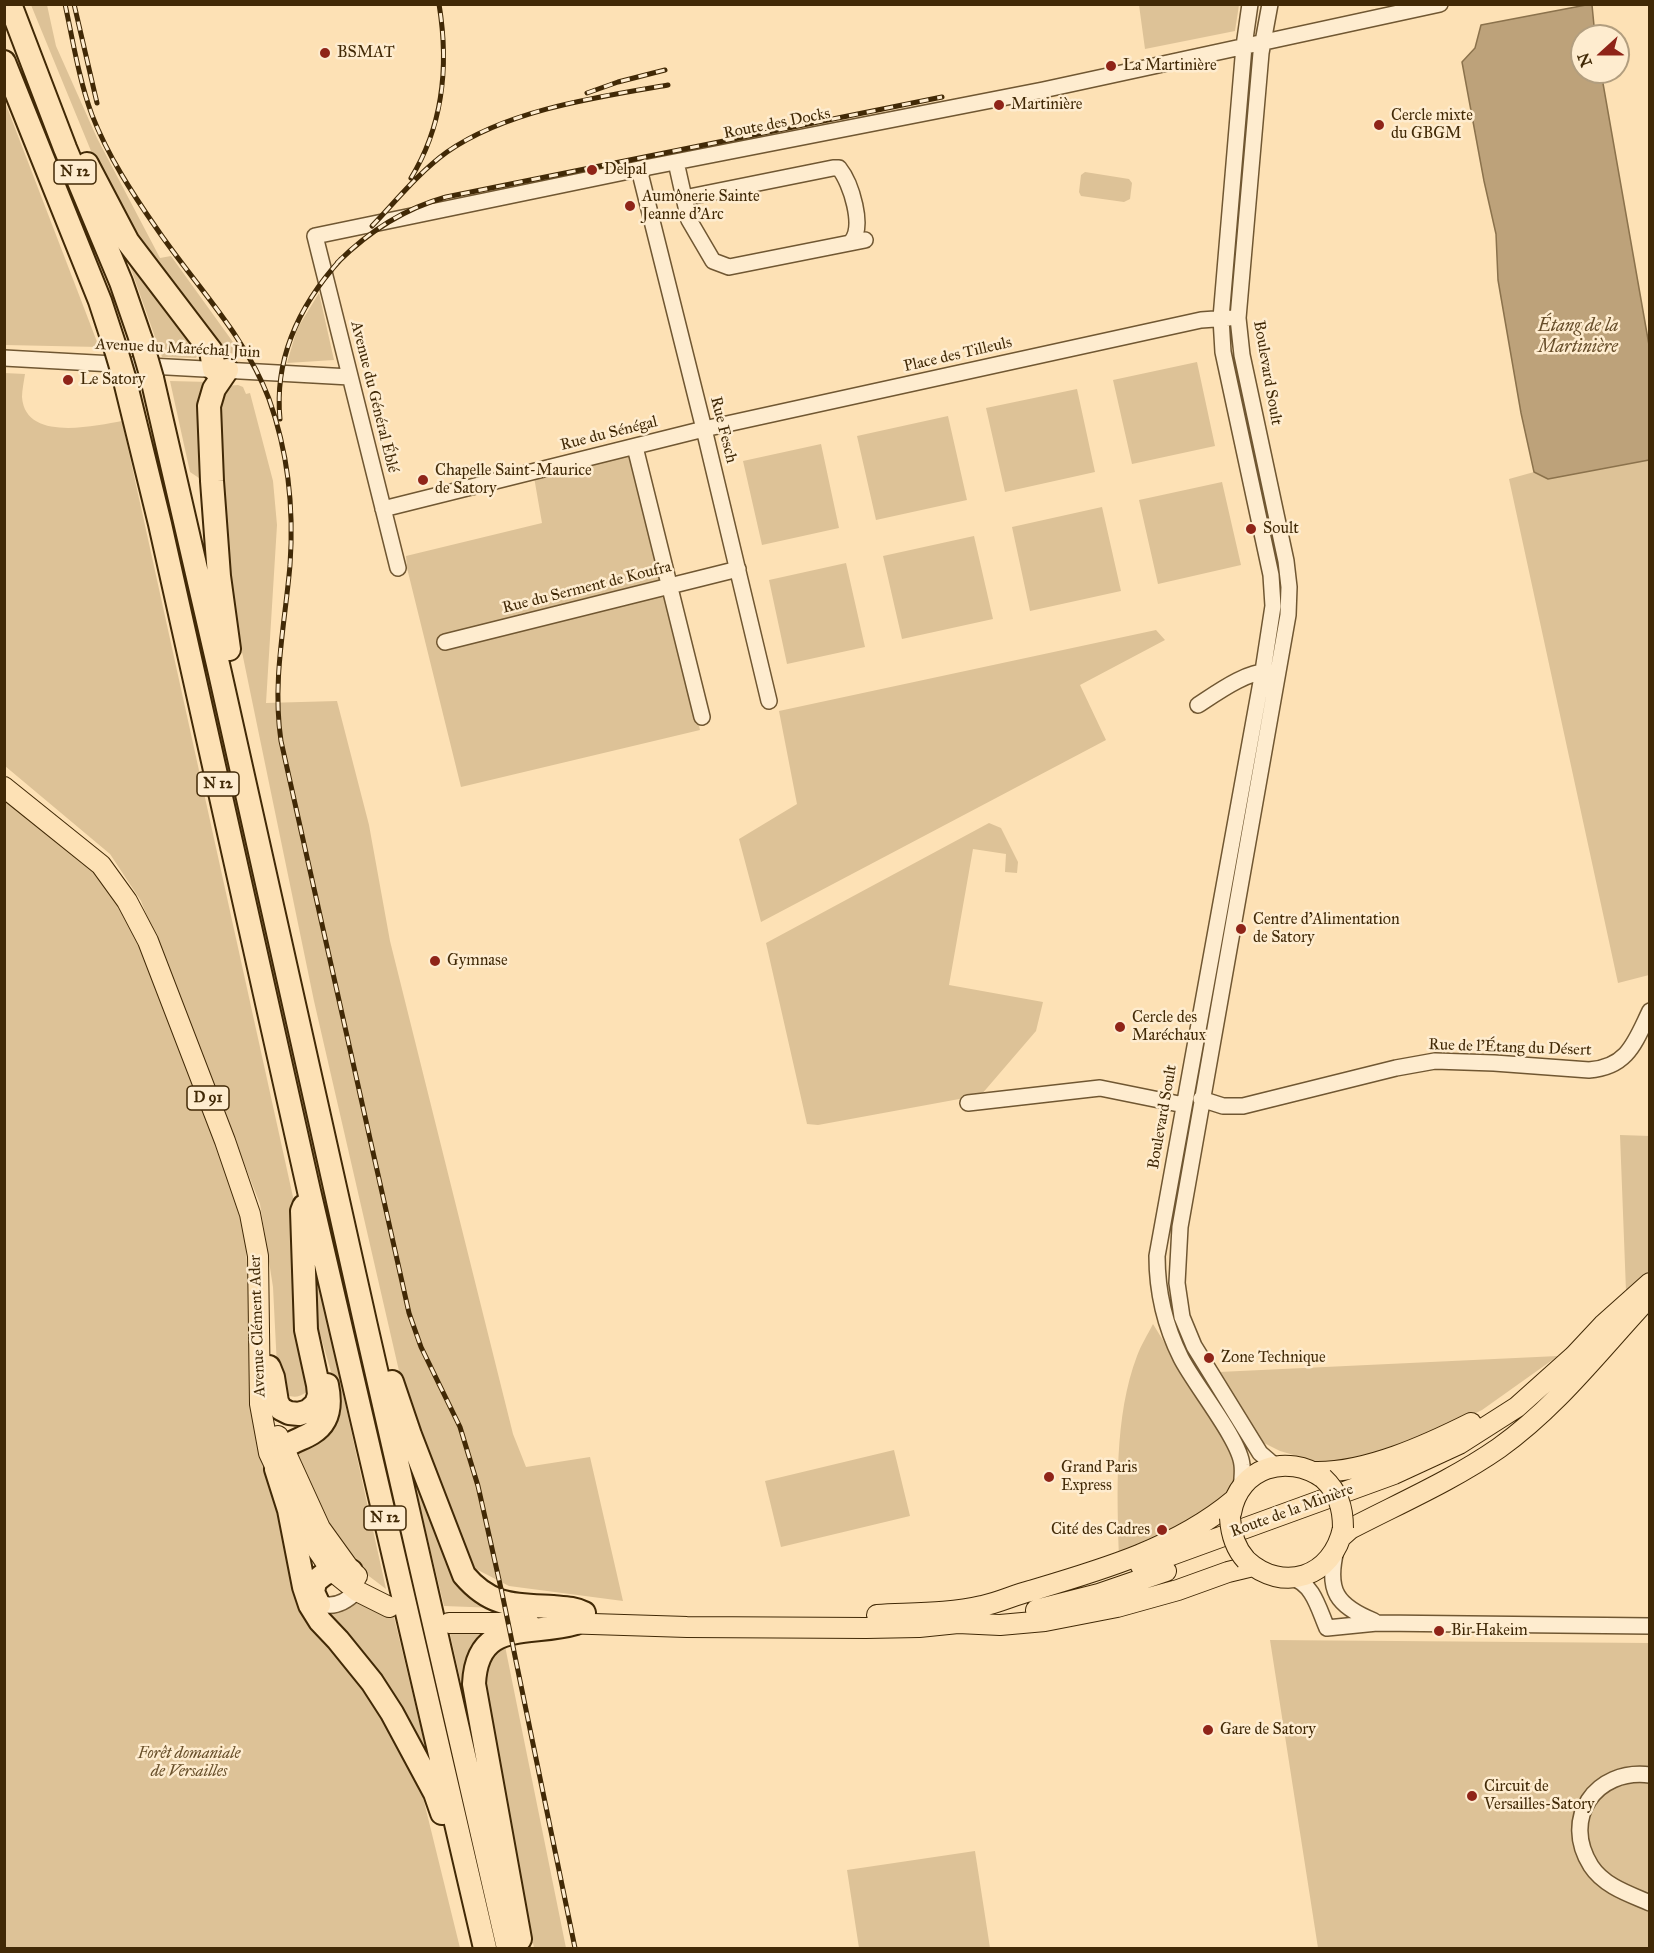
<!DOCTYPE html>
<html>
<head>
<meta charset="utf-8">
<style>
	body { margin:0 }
	#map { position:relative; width:1654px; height:1953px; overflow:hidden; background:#fde1b5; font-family:"IM FELL Great Primer",serif }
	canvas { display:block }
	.frame { position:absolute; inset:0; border:6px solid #412906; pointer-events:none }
	.north { position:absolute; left:1570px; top:24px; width:60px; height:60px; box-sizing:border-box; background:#feeccf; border:2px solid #b29e7f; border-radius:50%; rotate:249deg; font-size:16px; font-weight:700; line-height:24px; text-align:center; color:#412906 }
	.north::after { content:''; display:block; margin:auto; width:21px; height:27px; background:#8f2418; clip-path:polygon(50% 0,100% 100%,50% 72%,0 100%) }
</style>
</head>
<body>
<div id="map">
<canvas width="1654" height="1953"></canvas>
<div class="frame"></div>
<div class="north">N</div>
</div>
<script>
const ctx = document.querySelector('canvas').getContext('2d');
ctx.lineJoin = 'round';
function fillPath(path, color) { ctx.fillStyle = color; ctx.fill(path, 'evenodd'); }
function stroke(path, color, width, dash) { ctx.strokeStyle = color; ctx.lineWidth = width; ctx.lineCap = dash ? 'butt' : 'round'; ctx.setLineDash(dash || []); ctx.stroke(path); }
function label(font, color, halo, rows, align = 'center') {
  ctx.font = font + ' "IM FELL Great Primer",serif'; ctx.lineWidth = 5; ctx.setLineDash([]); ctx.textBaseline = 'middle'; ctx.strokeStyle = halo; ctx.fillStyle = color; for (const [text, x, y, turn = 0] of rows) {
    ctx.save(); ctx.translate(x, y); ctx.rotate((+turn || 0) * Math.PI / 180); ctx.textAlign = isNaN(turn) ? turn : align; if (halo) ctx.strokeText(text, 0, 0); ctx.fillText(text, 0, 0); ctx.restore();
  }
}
const green = new Path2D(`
	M 31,5 L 47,5 L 56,46 L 97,138 L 160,258 L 171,256 L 243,356 L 222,351 L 126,221 L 98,168 Z
	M 1139,5 L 1139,4 L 1239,5 L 1235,31 L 1145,49 Z
	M 5,102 L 99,347 L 5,345 Z
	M 1085,172 L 1129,179 L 1132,183 L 1130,199 L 1124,202 L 1081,196 L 1079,192 L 1081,175 Z
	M 124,249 L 199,351 L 196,358 L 162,357 Z
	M 319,293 L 334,360 L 287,363 L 297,329 Z
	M 1197,362 L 1215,446 L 1132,464 L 1113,380 Z
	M 4,373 L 25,374 C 24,381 22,390 22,397 C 25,442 94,426 122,421 L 293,1197 L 297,1312 L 310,1384 L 307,1392 C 299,1397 295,1398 286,1395 L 277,1367 L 273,1287 L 260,1204 L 141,901 L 110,854 L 5,766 Z
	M 170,381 L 209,382 L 205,482 L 190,472 Z
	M 238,385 L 243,387 L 246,394 L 250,393 L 273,481 L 277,525 L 266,703 L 337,701 L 369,825 L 390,941 L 513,1434 L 526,1467 L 590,1457 L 623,1601 L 509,1586 L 472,1567 L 402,1384 L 314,1001 L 229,589 L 218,400 L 226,386 Z
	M 1077,389 L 1095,472 L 1005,492 L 986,408 Z
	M 948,416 L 967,500 L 876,520 L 857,436 Z
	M 821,444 L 839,528 L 762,545 L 743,461 Z
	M 631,453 L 700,730 L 461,787 L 407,568 L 406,556 L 542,523 L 534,477 Z
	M 1649,460 L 1649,975 L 1618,983 L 1509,479 L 1534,472 L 1548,479 Z
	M 1222,482 L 1241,565 L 1158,584 L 1139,500 Z
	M 1102,507 L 1121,591 L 1030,611 L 1012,527 Z
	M 974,536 L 993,619 L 902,639 L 883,556 Z
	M 846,563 L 865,647 L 787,664 L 769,580 Z
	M 1156,630 L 1165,640 L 1080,685 L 1106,740 L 761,922 L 739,839 L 797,804 L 779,711 Z
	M 4,798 L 94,869 L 122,908 L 182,1045 L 244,1215 L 251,1335 L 285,1525 L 361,1684 L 416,1769 L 460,1948 L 5,1948 Z
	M 989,823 L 1001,828 L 1018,862 L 1017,873 L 1005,872 L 1006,854 L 973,849 L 949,985 L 1043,1002 L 1036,1031 L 981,1095 L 818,1125 L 807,1124 L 766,943 Z
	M 1620,1135 L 1650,1136 L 1649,1272 L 1626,1291 Z
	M 311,1249 L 386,1589 L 353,1564 L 337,1547 L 286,1449 L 336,1389 L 312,1306 Z
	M 1153,1324 L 1235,1458 L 1236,1477 L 1224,1499 L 1208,1514 L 1119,1557 C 1117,1494 1114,1416 1137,1356 C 1141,1345 1148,1334 1153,1324 Z
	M 1558,1356 L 1482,1410 L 1437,1432 L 1393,1451 L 1331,1466 L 1280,1451 L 1260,1441 L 1219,1372 Z
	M 894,1450 L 910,1516 L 781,1547 L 765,1481 Z
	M 420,1473 L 455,1565 L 497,1608 L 444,1606 L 412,1474 Z
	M 356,1597 L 393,1613 L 429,1762 L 324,1608 Z
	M 448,1625 L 501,1626 L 487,1636 L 479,1763 Z
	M 1270,1640 L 1649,1643 L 1649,1948 L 1318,1948 Z
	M 504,1641 L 566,1948 L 534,1948 L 481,1681 L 486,1657 Z
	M 975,1851 L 990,1948 L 859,1948 L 847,1870 Z`);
const water = new Path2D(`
	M 1586,5 L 1592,5 L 1595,36 L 1582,36 L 1582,72 L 1601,72 L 1649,345 L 1649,460 L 1548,479 L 1534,472 L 1521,413 L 1498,280 L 1496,234 L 1484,181 L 1462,62 L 1475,48 L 1481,25 Z`);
const minor = new Path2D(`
	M 1270,4 L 1261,53 L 1238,318 L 1242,355 L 1286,561 L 1289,587 L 1288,615 L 1180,1227 L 1177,1283 L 1182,1317 L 1194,1346 L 1260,1453 L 1275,1466
	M 676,162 L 689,220 L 713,261 L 729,267 L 865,240
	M 639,169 L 704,429 L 769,701
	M 684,198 L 833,168 L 839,168 C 851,183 865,227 851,242
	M 4,358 L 350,377
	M 635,447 L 702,717
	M 383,509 L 704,429 L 1201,320 L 1229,318
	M 398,568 L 315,236 L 639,169 L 1043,90 L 1440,4
	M 445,642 L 738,569
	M 1198,705 C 1215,694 1249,669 1270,672
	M 1201,1099 L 1223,1106 L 1243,1106 L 1396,1068 L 1435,1061 L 1494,1063 L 1589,1070 C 1628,1067 1635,1042 1650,1011
	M 968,1103 L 1100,1088 L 1184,1105
	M 1241,1488 C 1242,1480 1243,1472 1242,1465 C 1240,1440 1194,1384 1181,1358 C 1165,1326 1157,1291 1157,1256 L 1263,671 L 1273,606 L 1271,575 L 1223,352 L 1221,318 L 1244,46 L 1250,4
	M 1336,1550 C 1326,1591 1337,1606 1374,1621
	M 1292,1578 C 1313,1583 1319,1610 1327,1628
	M 316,1601 C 331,1610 345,1603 357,1591
	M 1327,1628 L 1377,1623 L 1650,1626
	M 1650,1775 C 1595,1768 1561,1819 1591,1866 C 1604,1886 1629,1894 1650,1903`);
const major = new Path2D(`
	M 4,787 L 101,865 L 127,901 L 148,941 L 225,1141 L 250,1214 L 258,1256 L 260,1404 L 269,1453 L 308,1536 L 331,1570 L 357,1591 L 389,1607
	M 1568,1379 L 1597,1353
	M 278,1436 L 320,1528 L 351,1571 L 357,1576
	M 1315,1472 C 1366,1473 1427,1445 1471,1423
	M 1231,1513 C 1239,1467 1287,1453 1323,1478
	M 1341,1537 L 1350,1529 C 1400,1503 1453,1480 1499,1448 C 1555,1408 1596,1355 1642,1305
	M 1246,1560 C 1283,1594 1333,1577 1343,1528
	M 1141,1566 L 1394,1474 L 1459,1444 L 1517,1407 L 1574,1356 L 1603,1325 L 1650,1283
	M 1036,1610 L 1099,1594 L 1166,1571
	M 877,1615 C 911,1613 949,1614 982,1606 C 998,1603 1014,1595 1030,1591 C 1101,1570 1177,1548 1234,1500
	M 449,1623 L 529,1623
	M 561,1623 L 687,1627 L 866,1628 L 919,1627 L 958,1623 L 1000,1625 L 1045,1621 L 1117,1607 L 1178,1590 L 1228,1572 L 1253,1566`);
const highway = new Path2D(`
	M 10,4 L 65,148 L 121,282 L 141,340
	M 4,62 L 100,301 L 116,350
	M 87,164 L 128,242 L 211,351 L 214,369
	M 227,370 L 214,389 L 209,406 L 212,481 L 219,576 L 229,649
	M 124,377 L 160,524 L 309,1191 L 485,1948
	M 152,378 L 220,673 L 366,1326 L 508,1948
	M 269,1367 L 273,1377 L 277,1402 L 281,1409 L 289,1413 L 299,1414 L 308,1411 L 316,1404 L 319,1395 L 318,1385 L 306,1330 L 302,1211 L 304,1206
	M 392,1382 L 410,1435 L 464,1575 C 491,1607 515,1605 553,1607 C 564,1608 574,1608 584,1613
	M 283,1449 C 291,1441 303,1439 312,1433 C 330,1422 331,1404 327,1385
	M 276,1469 L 289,1510 L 304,1587 L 310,1605 L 320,1621 L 338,1640 L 372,1682 L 392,1713 L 435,1793 L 442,1813
	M 319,1605 L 313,1592 L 315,1582 C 326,1571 335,1567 351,1571
	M 520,1939 L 474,1684 C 477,1617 530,1637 576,1623`);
const rail = new Path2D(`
	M 65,4 C 73,41 79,80 92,115 C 108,156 132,193 157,229 C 195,285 245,335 269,399 C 288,452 294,509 290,565 C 285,624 272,681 281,741 L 409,1313 L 421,1347 L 460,1427 L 478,1486 L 502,1593 L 575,1948
	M 74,4 L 97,103
	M 587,93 L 618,82 L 665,70
	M 411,178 C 444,124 449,65 439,4
	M 372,226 C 396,201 418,173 447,152 C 507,110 597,97 668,85
	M 337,263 C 368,232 403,209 446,197 L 942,97
	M 280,419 C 274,357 301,303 341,259`);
const majorBridge = new Path2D(`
	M 1323,1478 C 1338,1492 1343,1507 1343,1528
	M 1230,1518 C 1231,1535 1235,1548 1246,1560`);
const highwayBridge = new Path2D(`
	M 141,340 L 152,378
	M 116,350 L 124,377`);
const markers = [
	[325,53,6,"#8f2418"],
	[1111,66,6,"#8f2418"],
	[999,105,6,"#8f2418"],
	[1379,125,6,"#8f2418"],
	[592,170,6,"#8f2418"],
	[630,206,6,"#8f2418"],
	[68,380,6,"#8f2418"],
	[423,480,6,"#8f2418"],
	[1251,529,6,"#8f2418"],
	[1241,929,6,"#8f2418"],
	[435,961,6,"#8f2418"],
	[1120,1027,6,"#8f2418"],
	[1209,1358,6,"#8f2418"],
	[1049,1477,6,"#8f2418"],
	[1162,1530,6,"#8f2418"],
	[1439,1631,6,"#8f2418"],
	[1208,1730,6,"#8f2418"],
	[1472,1796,6,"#8f2418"]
];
const shields = [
	[75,172,42],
	[218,784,42],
	[208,1098,42],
	[385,1518,42]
];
const shieldNames = [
	["N 12",75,172],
	["N 12",218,784],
	["D 91",208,1098],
	["N 12",385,1518]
];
const poiNames = [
	["BSMAT",337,53],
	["La Martinière",1123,66],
	["Martinière",1011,105],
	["Cercle mixte",1391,116],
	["du GBGM",1391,134],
	["Delpal",604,170],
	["Aumônerie Sainte",642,197],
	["Jeanne d'Arc",642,215],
	["Le Satory",80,380],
	["Chapelle Saint-Maurice",435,471],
	["de Satory",435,489],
	["Soult",1263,529],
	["Centre d'Alimentation",1253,920],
	["de Satory",1253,938],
	["Gymnase",447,961],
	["Cercle des",1132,1018],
	["Maréchaux",1132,1036],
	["Zone Technique",1221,1358],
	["Grand Paris",1061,1468],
	["Express",1061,1486],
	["Cité des Cadres",1150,1530,"right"],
	["Bir Hakeim",1451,1631],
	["Gare de Satory",1220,1730],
	["Circuit de",1484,1787],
	["Versailles-Satory",1484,1805]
];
const streetNames = [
	["Route des Docks",777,124,-11],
	["Avenue du Maréchal Juin",178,349,3],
	["Place des Tilleuls",958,355,-13],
	["Boulevard Soult",1267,373,80],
	["Avenue du Général Éblé",374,397,76],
	["Rue Fesch",723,430,76],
	["Rue du Sénégal",609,434,-14],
	["Rue du Serment de Koufra",587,588,-14],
	["Rue de l'Étang du Désert",1510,1048,2],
	["Boulevard Soult",1163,1117,-80],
	["Avenue Clément Ader",258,1326,-92],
	["Route de la Minière",1292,1511,-20]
];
const parkNames = [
	["Forêt domaniale",189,1754],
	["de Versailles",189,1772]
];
const waterNames = [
	["Étang de la",1578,327],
	["Martinière",1578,348]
];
fillPath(green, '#ddc297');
fillPath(water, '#bda27a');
stroke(water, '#8b724c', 1.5);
stroke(minor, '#705732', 18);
stroke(major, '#412906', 22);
stroke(highway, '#412906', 26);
stroke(minor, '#feeccf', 15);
stroke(major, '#fde1b5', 20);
stroke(highway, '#fde1b5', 22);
stroke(rail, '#412906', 5);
stroke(rail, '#feeccf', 3, [9]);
stroke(majorBridge, '#412906', 22, []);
stroke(highwayBridge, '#412906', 26, []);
stroke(majorBridge, '#fde1b5', 20);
stroke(highwayBridge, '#fde1b5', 22);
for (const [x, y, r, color] of markers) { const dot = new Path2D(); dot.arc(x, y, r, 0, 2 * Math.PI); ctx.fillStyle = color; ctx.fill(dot); stroke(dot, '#feeccf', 2); }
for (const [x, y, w] of shields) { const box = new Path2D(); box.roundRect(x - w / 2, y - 12, w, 24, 4.5); ctx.fillStyle = '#feeccf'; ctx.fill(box); stroke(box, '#412906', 1.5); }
label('bold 15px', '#412906', null, shieldNames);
label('16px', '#412906', '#feeccf', poiNames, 'left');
label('16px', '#412906', '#feeccf', streetNames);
label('italic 16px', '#684f2a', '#feeccf', parkNames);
label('italic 18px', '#664d29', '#feeccf', waterNames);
</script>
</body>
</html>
